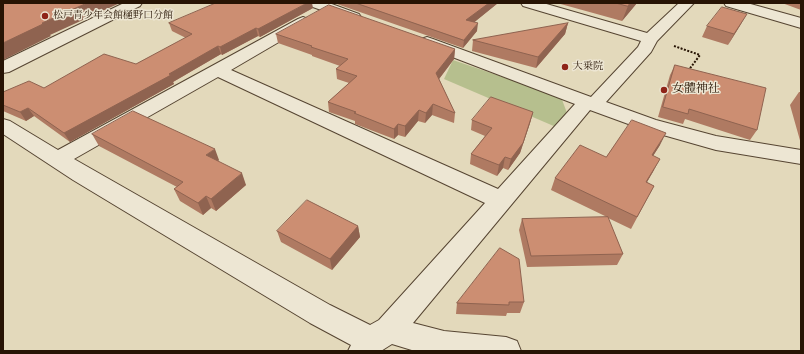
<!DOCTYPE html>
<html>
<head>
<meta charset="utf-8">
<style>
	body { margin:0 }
	#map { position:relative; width:804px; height:354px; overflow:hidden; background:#e3d9bb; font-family:"IM FELL DW Pica",serif }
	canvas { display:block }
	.frame { position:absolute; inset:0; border:4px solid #271404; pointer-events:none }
</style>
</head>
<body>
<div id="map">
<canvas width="804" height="354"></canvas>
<div class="frame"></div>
</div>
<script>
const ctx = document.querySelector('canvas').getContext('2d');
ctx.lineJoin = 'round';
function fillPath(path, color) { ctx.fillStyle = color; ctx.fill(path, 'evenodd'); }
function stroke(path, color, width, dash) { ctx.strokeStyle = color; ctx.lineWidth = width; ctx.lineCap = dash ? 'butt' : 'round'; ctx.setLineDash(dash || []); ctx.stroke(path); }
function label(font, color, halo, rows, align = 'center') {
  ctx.font = font + ' "IM FELL DW Pica","Noto Serif JP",serif'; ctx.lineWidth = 3; ctx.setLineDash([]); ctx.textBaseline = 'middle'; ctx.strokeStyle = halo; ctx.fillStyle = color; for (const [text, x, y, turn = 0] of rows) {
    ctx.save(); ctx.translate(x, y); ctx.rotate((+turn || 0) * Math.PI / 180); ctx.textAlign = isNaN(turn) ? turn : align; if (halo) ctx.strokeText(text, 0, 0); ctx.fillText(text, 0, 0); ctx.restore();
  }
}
const green = new Path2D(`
	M 453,60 L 561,97 L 567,113 L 556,127 L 444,79 Z`);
const path = new Path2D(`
	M 674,46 L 700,55 L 688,71`);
const minor = new Path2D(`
	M 124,3 L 142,3 L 140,6 L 9,72 L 3,73 L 3,61 Z
	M 308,3 L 329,3 L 359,14 L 361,17 L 359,20 L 354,21 L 349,20 L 310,6 Z
	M 521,3 L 543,3 L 647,33 L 679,3 L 694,3 L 657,41 L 651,52 L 606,102 L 656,120 L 716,136 L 801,150 L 801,164 L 716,150 L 642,129 L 590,110 L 413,323 L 444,331 L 506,337 L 517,341 L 521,351 L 415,351 L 392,344 L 381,351 L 348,351 L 351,345 L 310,323 L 73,180 L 3,134 L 3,119 L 10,121 L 58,150 L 298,19 L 303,17 L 308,19 L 311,22 L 308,25 L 231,70 L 498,189 L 575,104 L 421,45 L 419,42 L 421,39 L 427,37 L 433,39 L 591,97 L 638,47 L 641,41 L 523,6 ZM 218,77 L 485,203 L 379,320 L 370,325 L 330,305 L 74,159 Z
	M 724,3 L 747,3 L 801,18 L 801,28 L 726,6 Z`);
const wall = new Path2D(`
	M 334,3 L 498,3 L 474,22 L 477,31 L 463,48 Z
	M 557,3 L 637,3 L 622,21 Z
	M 782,3 L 801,3 L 801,10 Z
	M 313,8 L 260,37 L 258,36 L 222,55 L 221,54 L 173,82 L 174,84 L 70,142 L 34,116 L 26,121 L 3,111 L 3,92 L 44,88 L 136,64 L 186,38 L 172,31 L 169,23 Z
	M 568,23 L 565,34 L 536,68 L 472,51 L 473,40 Z
	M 741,24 L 728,45 L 702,37 L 707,26 Z
	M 276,34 L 455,49 L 454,59 L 439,79 L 455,113 L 454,123 L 432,115 L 425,123 L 418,121 L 405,137 L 398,135 L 394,139 L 355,124 L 355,121 L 329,112 L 328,102 L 349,83 L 337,79 L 336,69 L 340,66 L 312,56 L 312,55 L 278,43 Z
	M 675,65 L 757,130 L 750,140 L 685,119 L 683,124 L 658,117 L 670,75 Z
	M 799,92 L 801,92 L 801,144 L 790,105 Z
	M 533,112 L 530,123 L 520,153 L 508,170 L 503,168 L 497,176 L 470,164 L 471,154 L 485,136 L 471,130 L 472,120 Z
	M 92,134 L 219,160 L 218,161 L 246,185 L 216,211 L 211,208 L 203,215 L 180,201 L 174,189 L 177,187 L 99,146 Z
	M 660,145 L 653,156 L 654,170 L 647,182 L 654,186 L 631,229 L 608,218 L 623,254 L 617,265 L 527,267 L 519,230 L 522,219 L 607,217 L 551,190 L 555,178 L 606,157 Z
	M 358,226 L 360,237 L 332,270 L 281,242 L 277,231 Z
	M 500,248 L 524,302 L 520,313 L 507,313 L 506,316 L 456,314 L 457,303 Z`);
const shadedWall = new Path2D(`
	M 87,3 L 120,3 L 50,35 L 51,36 L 3,60 L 3,43 L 42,23 Z
	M 307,3 L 312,3 L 313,8 L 260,37 L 258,29 Z
	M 489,3 L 498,3 L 466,29 L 466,20 Z
	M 630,3 L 637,3 L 622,21 L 628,6 Z
	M 747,14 L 741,24 L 728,45 L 734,34 Z
	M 478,23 L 477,31 L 463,48 L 464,40 Z
	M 568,23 L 565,34 L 536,68 L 538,57 Z
	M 256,28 L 258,36 L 222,55 L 220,47 Z
	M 218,46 L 221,54 L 173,82 L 174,84 L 70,142 L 64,133 Z
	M 455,49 L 454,59 L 436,83 L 436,73 Z
	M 433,104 L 432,115 L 425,123 L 426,113 Z
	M 28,108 L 34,116 L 26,121 L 20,112 Z
	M 419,110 L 418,121 L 405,137 L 405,126 Z
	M 533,112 L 530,123 L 520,153 L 508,170 L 511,159 Z
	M 398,124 L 398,135 L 394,139 L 394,129 Z
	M 666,133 L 660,145 L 646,167 L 652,155 Z
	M 215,149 L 219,160 L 211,167 L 206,155 Z
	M 505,157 L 503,168 L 497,176 L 499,165 Z
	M 660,159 L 654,170 L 640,194 L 646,182 Z
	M 242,173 L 246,185 L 216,211 L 211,199 Z
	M 206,196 L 211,208 L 203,215 L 198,203 Z
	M 358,226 L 360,237 L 332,270 L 330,259 Z`);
const building = new Path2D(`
	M 3,3 L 87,3 L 42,23 L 43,24 L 3,43 Z
	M 216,3 L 307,3 L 258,29 L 256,28 L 220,47 L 218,46 L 169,74 L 171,75 L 64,133 L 28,108 L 20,112 L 3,105 L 3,92 L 29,81 L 44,88 L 104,54 L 136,64 L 192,34 L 169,23 Z
	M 356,3 L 489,3 L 466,20 L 478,23 L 464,40 Z
	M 616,3 L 630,3 L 628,6 Z
	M 329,5 L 455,49 L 436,73 L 455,113 L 433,104 L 426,113 L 419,110 L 405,126 L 398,124 L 394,129 L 354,113 L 356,112 L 328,102 L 357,76 L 336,69 L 348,59 L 311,47 L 312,46 L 276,34 Z
	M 722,7 L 747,14 L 734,34 L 707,26 Z
	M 568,23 L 538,57 L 473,40 Z
	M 675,65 L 766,88 L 757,130 L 689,109 L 688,114 L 663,107 Z
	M 491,97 L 533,112 L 523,143 L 511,159 L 505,157 L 499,165 L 471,154 L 492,128 L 472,120 Z
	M 133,111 L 215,149 L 206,155 L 242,173 L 211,199 L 206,196 L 198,203 L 174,189 L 183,182 L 92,134 Z
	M 632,120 L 666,133 L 652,155 L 660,159 L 646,182 L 654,186 L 637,217 L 555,178 L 580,145 L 606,157 Z
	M 307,200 L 358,226 L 330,259 L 277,231 Z
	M 608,217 L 623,254 L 531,256 L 522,219 Z
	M 500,248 L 519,259 L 524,302 L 509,302 L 509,305 L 457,303 Z`);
const markers = [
	[45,16,4,"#8f2418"],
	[565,67,4,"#8f2418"],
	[664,90,4,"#8f2418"]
];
const farPoinames = [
	["松戸青少年会館樋野口分館",53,16],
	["大乗院",573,67]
];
const poiNames = [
	["女體神社",672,90]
];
fillPath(green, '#b6bf8e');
stroke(minor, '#564532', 2);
stroke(path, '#271404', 2, [2, 1.5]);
fillPath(minor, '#ede6d3');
fillPath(wall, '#af7a62');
fillPath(shadedWall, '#8f6350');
fillPath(building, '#cc8e72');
stroke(building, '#8f6350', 1);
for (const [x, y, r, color] of markers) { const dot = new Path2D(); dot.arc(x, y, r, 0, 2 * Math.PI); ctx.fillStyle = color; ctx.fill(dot); stroke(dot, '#ede6d3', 1.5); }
label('10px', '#271404', '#ede6d3', farPoinames, 'left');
label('12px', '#271404', '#ede6d3', poiNames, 'left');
</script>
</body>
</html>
